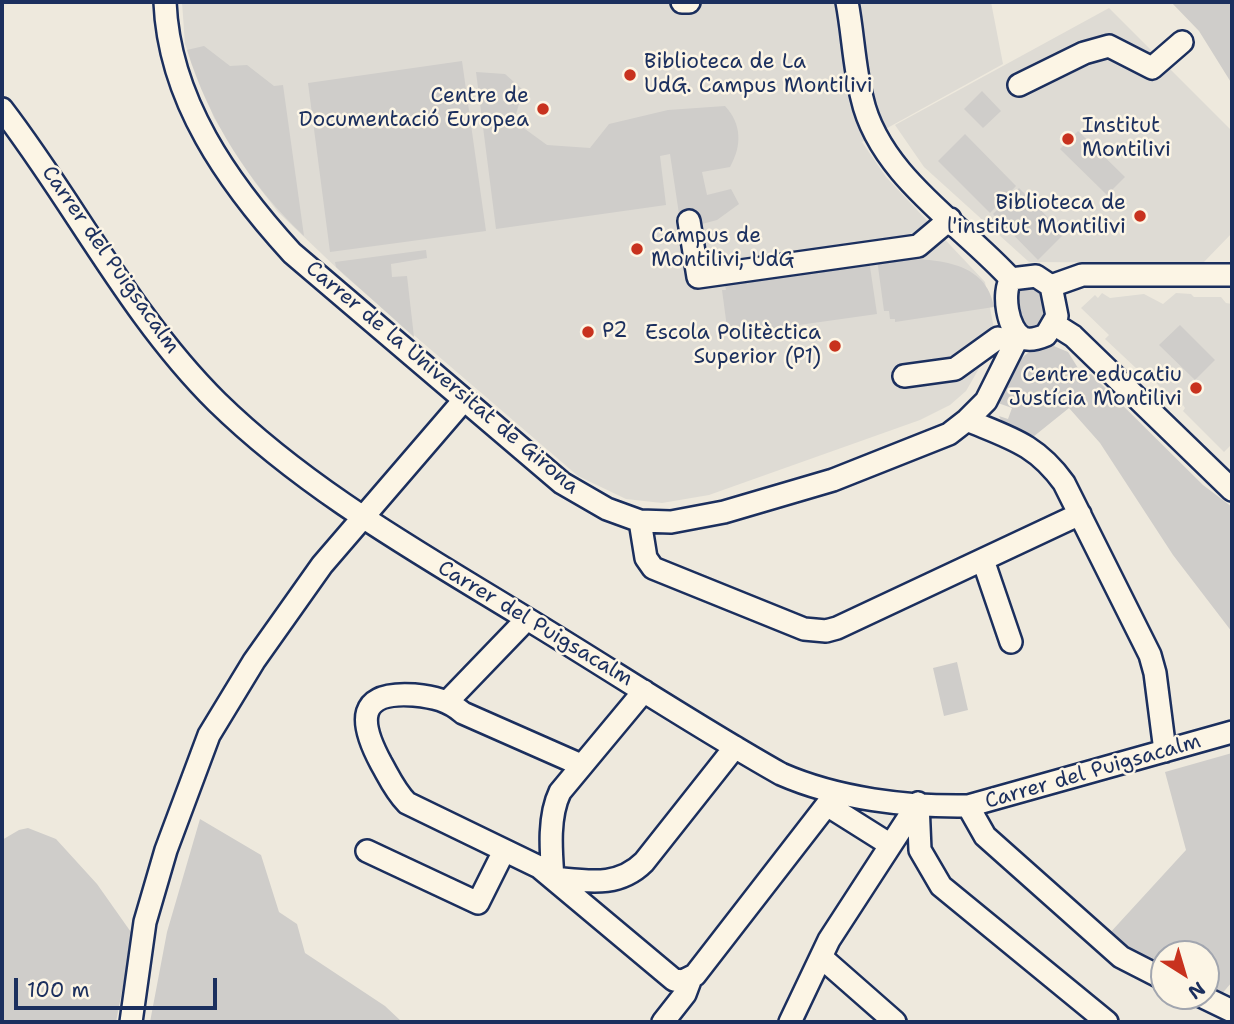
<!DOCTYPE html>
<html>
<head>
<meta charset="utf-8">
<style>
	body { margin:0 }
	#map { position:relative; width:1234px; height:1024px; overflow:hidden; background:#eee9dd; font-family:"Shantell Sans",sans-serif }
	canvas { display:block }
	.frame { position:absolute; inset:0; border:4px solid #1b2f5e; pointer-events:none }
	.north { position:absolute; left:1150px; top:940px; width:70px; height:70px; box-sizing:border-box; background:#fcf5e5; border:2px solid #a2a6af; border-radius:50%; rotate:143deg; font-size:19px; font-weight:700; line-height:28px; text-align:center; color:#1b2f5e }
	.north::after { content:''; display:block; margin:auto; width:24px; height:32px; background:#c8321e; clip-path:polygon(50% 0,100% 100%,50% 72%,0 100%) }
	.scale { position:absolute; left:14px; top:978px; width:203px; height:32px; box-sizing:border-box; border:4px solid #1b2f5e; border-top:0; padding-left:9px; font-size:21px; line-height:24px; white-space:nowrap; color:#1b2f5e; -webkit-text-stroke:5px #fcf5e5; paint-order:stroke }
</style>
</head>
<body>
<div id="map">
<canvas width="1234" height="1024"></canvas>
<div class="frame"></div>
<div class="north">N</div>
<div class="scale">100 m</div>
</div>
<script>
const ctx = document.querySelector('canvas').getContext('2d');
ctx.lineJoin = 'round';
function fillPath(path, color) { ctx.fillStyle = color; ctx.fill(path, 'evenodd'); }
function stroke(path, color, width, dash) { ctx.strokeStyle = color; ctx.lineWidth = width; ctx.lineCap = dash ? 'butt' : 'round'; ctx.setLineDash(dash || []); ctx.stroke(path); }
function label(font, color, halo, rows, align = 'center') {
  ctx.font = font + ' "Shantell Sans",sans-serif'; ctx.lineWidth = 5; ctx.setLineDash([]); ctx.textBaseline = 'middle'; ctx.strokeStyle = halo; ctx.fillStyle = color; for (const [text, x, y, turn = 0] of rows) {
    ctx.save(); ctx.translate(x, y); ctx.rotate((+turn || 0) * Math.PI / 180); ctx.textAlign = isNaN(turn) ? turn : align; if (halo) ctx.strokeText(text, 0, 0); ctx.fillText(text, 0, 0); ctx.restore();
  }
}
const built = new Path2D(`
	M 182,2 L 991,2 L 1003,64 L 862,142 L 886,177 L 985,282 L 996,339 L 966,391 L 950,405 L 920,420 L 709,495 L 662,503 L 626,499 L 578,476 L 345,276 L 278,212 L 254,181 L 214,118 L 185,44 Z
	M 1109,8 L 1232,131 L 1232,233 L 1203,263 L 1029,262 L 924,167 L 895,125 Z
	M 1102,293 L 1110,298 L 1144,294 L 1163,304 L 1176,293 L 1191,294 L 1194,297 L 1221,297 L 1226,303 L 1232,304 L 1232,444 L 1224,452 L 1183,411 L 1185,408 L 1183,405 L 1180,408 L 1142,368 L 1138,370 L 1105,339 L 1109,335 L 1081,308 L 1095,295 L 1098,298 Z`);
const green = new Path2D(`
	M 1171,2 L 1232,2 L 1232,84 L 1199,31 Z
	M 204,46 L 230,66 L 247,65 L 274,86 L 283,85 L 304,236 C 250,185 209,121 187,50 Z
	M 462,61 L 486,231 L 330,252 L 308,83 Z
	M 476,72 L 505,74 L 523,90 L 514,121 L 547,145 L 590,148 L 609,124 L 668,110 L 725,106 C 742,124 742,146 730,167 L 702,172 L 707,195 L 731,189 L 739,204 L 717,220 L 702,224 L 689,212 L 679,214 L 670,154 L 660,156 L 666,205 L 496,229 Z
	M 982,91 L 1001,111 L 983,128 L 964,109 Z
	M 1078,131 L 1125,177 L 1107,195 L 1060,149 Z
	M 965,134 L 1016,186 L 990,213 L 938,161 Z
	M 1019,188 L 1064,234 L 1038,260 L 993,214 Z
	M 426,250 L 427,258 L 391,264 L 392,277 L 407,276 L 414,337 L 336,267 L 335,262 Z
	M 877,259 C 919,259 985,254 994,307 L 895,322 L 895,319 L 890,319 L 889,311 L 884,311 Z
	M 869,260 L 877,314 L 728,335 L 722,290 L 726,290 L 725,285 Z
	M 1034,281 L 1049,301 L 1045,325 L 1033,332 L 1017,323 L 1012,285 Z
	M 1180,325 L 1215,360 L 1195,380 L 1159,345 Z
	M 1049,344 L 1068,352 L 1083,376 L 1091,374 L 1203,485 L 1232,507 L 1232,632 L 1173,555 L 1100,443 L 1069,408 L 1033,437 L 1001,420 L 999,416 L 1008,419 L 1012,408 L 998,403 C 1010,376 1016,351 1049,344 Z
	M 957,662 L 968,710 L 944,716 L 933,668 Z
	M 1232,753 L 1232,982 L 1220,996 L 1206,989 L 1206,954 L 1164,954 L 1164,968 L 1108,935 L 1186,850 L 1165,772 Z
	M 200,819 L 261,855 L 279,912 L 297,924 L 305,953 L 385,1006 L 402,1022 L 150,1022 L 167,932 Z
	M 28,828 L 56,839 L 97,884 L 133,935 L 116,1022 L 2,1022 L 2,840 L 19,830 Z`);
const minor = new Path2D(`
	M 165,2 C 169,100 228,183 292,253 L 562,483 L 607,509 L 640,521 L 671,522 L 724,512 L 833,480 L 949,434 L 967,420 L 986,401 L 1015,343 L 1021,337
	M 682,2 L 689,2
	M 847,2 C 853,33 854,67 862,98 C 879,175 961,224 1011,279
	M 1019,85 L 1084,53 L 1109,46 L 1152,68 L 1182,42
	M 2,109 C 75,204 131,317 217,402 C 307,490 418,552 524,617 C 610,669 694,725 781,774 C 838,799 907,807 968,806 L 1232,732
	M 689,221 L 698,277 L 918,246 L 950,219
	M 1036,276 L 1051,286 L 1057,316 L 1046,335 C 1039,338 1030,341 1023,338 C 1007,330 1002,292 1011,279 Z
	M 1051,286 L 1082,275 L 1232,275
	M 1054,324 L 1073,336 L 1232,490
	M 904,376 L 955,369 L 998,338 L 1015,343
	M 967,420 C 1010,438 1036,444 1064,483 L 1150,655 L 1155,673 L 1165,751
	M 640,521 L 646,558 L 653,568 L 804,629 L 826,631 L 837,628 L 1080,514
	M 983,560 L 1011,642
	M 644,691 L 560,792 C 548,817 551,851 553,878 C 587,881 618,888 644,862 L 735,747
	M 448,701 L 527,619
	M 581,765 L 463,713 C 448,700 434,697 414,695 C 356,691 359,722 381,763 C 389,777 395,791 407,803 L 539,867 L 674,980 L 683,981 L 695,975 L 836,793
	M 918,803 L 920,850 L 941,886 L 1107,1022
	M 827,805 L 889,844
	M 968,806 L 985,836 L 1121,957 L 1164,979
	M 367,851 L 478,903 L 504,851
	M 821,957 L 895,1022
	M 1201,996 L 1232,1011
	M 131,1022 L 145,922 L 166,850 L 209,735 L 254,661 L 322,565 L 464,400
	M 663,1022 L 685,994 L 691,978
	M 790,1022 L 829,940 L 918,803`);
const markers = [
	[630,75,7,"#c8321e"],
	[543,109,7,"#c8321e"],
	[1068,139,7,"#c8321e"],
	[1140,216,7,"#c8321e"],
	[637,249,7,"#c8321e"],
	[588,332,7,"#c8321e"],
	[835,346,7,"#c8321e"],
	[1196,388,7,"#c8321e"]
];
const poiNames = [
	["Biblioteca de La",644,63],
	["UdG. Campus Montilivi",644,87],
	["Centre de",529,97,"right"],
	["Documentació Europea",529,121,"right"],
	["Institut",1082,127],
	["Montilivi",1082,151],
	["Biblioteca de",1126,204,"right"],
	["l'institut Montilivi",1126,228,"right"],
	["Campus de",651,237],
	["Montilivi, UdG",651,261],
	["P2",602,332],
	["Escola Politèctica",821,334,"right"],
	["Superior (P1)",821,358,"right"],
	["Centre educatiu",1182,376,"right"],
	["Justícia Montilivi",1182,400,"right"]
];
const streetNames = [
	["Carrer del Puigsacalm",110,260,55],
	["Carrer de la Universitat de Girona",442,378,40],
	["Carrer del Puigsacalm",535,624,31],
	["Carrer del Puigsacalm",1093,772,-16]
];
fillPath(built, '#dedbd4');
fillPath(green, '#cfcdca');
stroke(minor, '#1b2f5e', 26);
stroke(minor, '#fcf5e5', 21);
for (const [x, y, r, color] of markers) { const dot = new Path2D(); dot.arc(x, y, r, 0, 2 * Math.PI); ctx.fillStyle = color; ctx.fill(dot); stroke(dot, '#fcf5e5', 2.5); }
label('21px', '#1b2f5e', '#fcf5e5', poiNames, 'left');
label('21px', '#1b2f5e', '#fcf5e5', streetNames);
</script>
</body>
</html>
